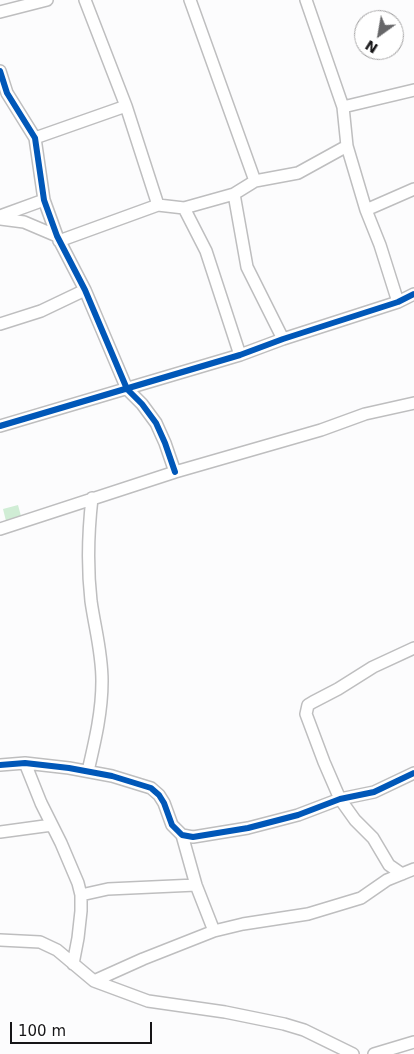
<!DOCTYPE html>
<html>
<head>
<meta charset="utf-8">
<style>
	body { margin:0 }
	#map { position:relative; width:414px; height:1054px; overflow:hidden; background:#fcfcfd; font-family:"DejaVu Sans",sans-serif }
	canvas { display:block }
	.north { position:absolute; left:354px; top:10px; width:50px; height:50px; box-sizing:border-box; background:#fff; border:1px solid #a2a1a2; border-radius:50%; rotate:212deg; font-size:14px; font-weight:700; line-height:20px; text-align:center; color:#161517 }
	.north::after { content:''; display:block; margin:auto; width:18px; height:22px; background:#666668; clip-path:polygon(50% 0,100% 100%,50% 72%,0 100%) }
	.scale { position:absolute; left:10px; top:1022px; width:142px; height:22px; box-sizing:border-box; border:2px solid #161517; border-top:0; padding-left:6px; font-size:15px; line-height:18px; white-space:nowrap; color:#161517; -webkit-text-stroke:4px #fff; paint-order:stroke }
</style>
</head>
<body>
<div id="map">
<canvas width="414" height="1054"></canvas>
<div class="north">N</div>
<div class="scale">100 m</div>
</div>
<script>
const ctx = document.querySelector('canvas').getContext('2d');
ctx.lineJoin = 'round';
function fillPath(path, color) { ctx.fillStyle = color; ctx.fill(path, 'evenodd'); }
function stroke(path, color, width, dash) { ctx.strokeStyle = color; ctx.lineWidth = width; ctx.lineCap = dash ? 'butt' : 'round'; ctx.setLineDash(dash || []); ctx.stroke(path); }
const green = new Path2D(`
	M 18,505 L 21,516 L 6,521 L 3,509 Z`);
const street = new Path2D(`
	M 85,0 L 126,106 L 158,205
	M 190,0 L 255,181
	M 306,0 L 343,107 L 347,146 L 366,210 L 380,245 L 398,302
	M 0,12 L 47,0
	M 0,71 L 7,93 L 35,138 L 44,200 L 57,236 L 85,290 L 127,389 L 142,404 L 156,423 L 165,443 L 175,472
	M 343,107 L 414,90
	M 35,138 L 126,106
	M 234,194 L 247,267 L 283,339
	M 184,208 L 206,251 L 240,355
	M 366,210 L 414,189
	M 0,216 L 44,200
	M 0,219 L 24,222 L 57,236
	M 59,241 L 158,205 L 184,208 L 234,194 L 255,181 L 298,173 L 347,146
	M 0,324 L 41,311 L 85,290
	M 0,426 L 240,355 L 283,339 L 398,302 L 414,294
	M 0,529 L 175,472 L 321,430 L 365,414 L 414,403
	M 25,763 L 41,803 L 61,843 L 78,883 L 81,895 L 81,911 L 78,938 L 73,964
	M 0,765 L 25,763 L 69,768 L 112,776 L 151,788 L 159,795 L 164,803 L 172,825 L 182,835 L 193,837 L 248,828 L 298,815 L 340,799 L 374,792 L 414,773
	M 88,771 C 95,741 102,712 102,681 C 102,652 95,629 91,601 C 87,566 88,533 92,498
	M 0,832 L 52,825
	M 182,835 L 196,885 L 214,931
	M 402,874 L 389,865 L 373,838 L 355,820 L 340,799 L 324,762 L 306,714 L 308,705 L 313,702 L 338,689 L 373,667 L 414,648
	M 81,895 L 108,889 L 196,885
	M 0,940 L 40,942 L 57,950 L 94,981 L 148,1001 L 225,1012 L 284,1024 L 304,1030 L 353,1054
	M 94,981 L 143,959 L 214,931 L 243,924 L 308,914 L 361,898 L 387,880 L 414,869
	M 374,1054 L 414,1042`);
const cycleway = new Path2D(`
	M 0,71 L 7,93 L 35,138 L 44,200 L 57,236 L 85,290 L 127,389 L 142,404 L 156,423 L 165,443 L 175,472
	M 0,426 L 240,355 L 283,339 L 398,302 L 414,294
	M 0,765 L 25,763 L 69,768 L 112,776 L 151,788 L 159,795 L 164,803 L 172,825 L 182,835 L 193,837 L 248,828 L 298,815 L 340,799 L 374,792 L 414,773`);
fillPath(green, '#d0edd5');
stroke(street, '#bebebf', 14);
stroke(street, '#fff', 11);
stroke(cycleway, '#0057b8', 6);
</script>
</body>
</html>
